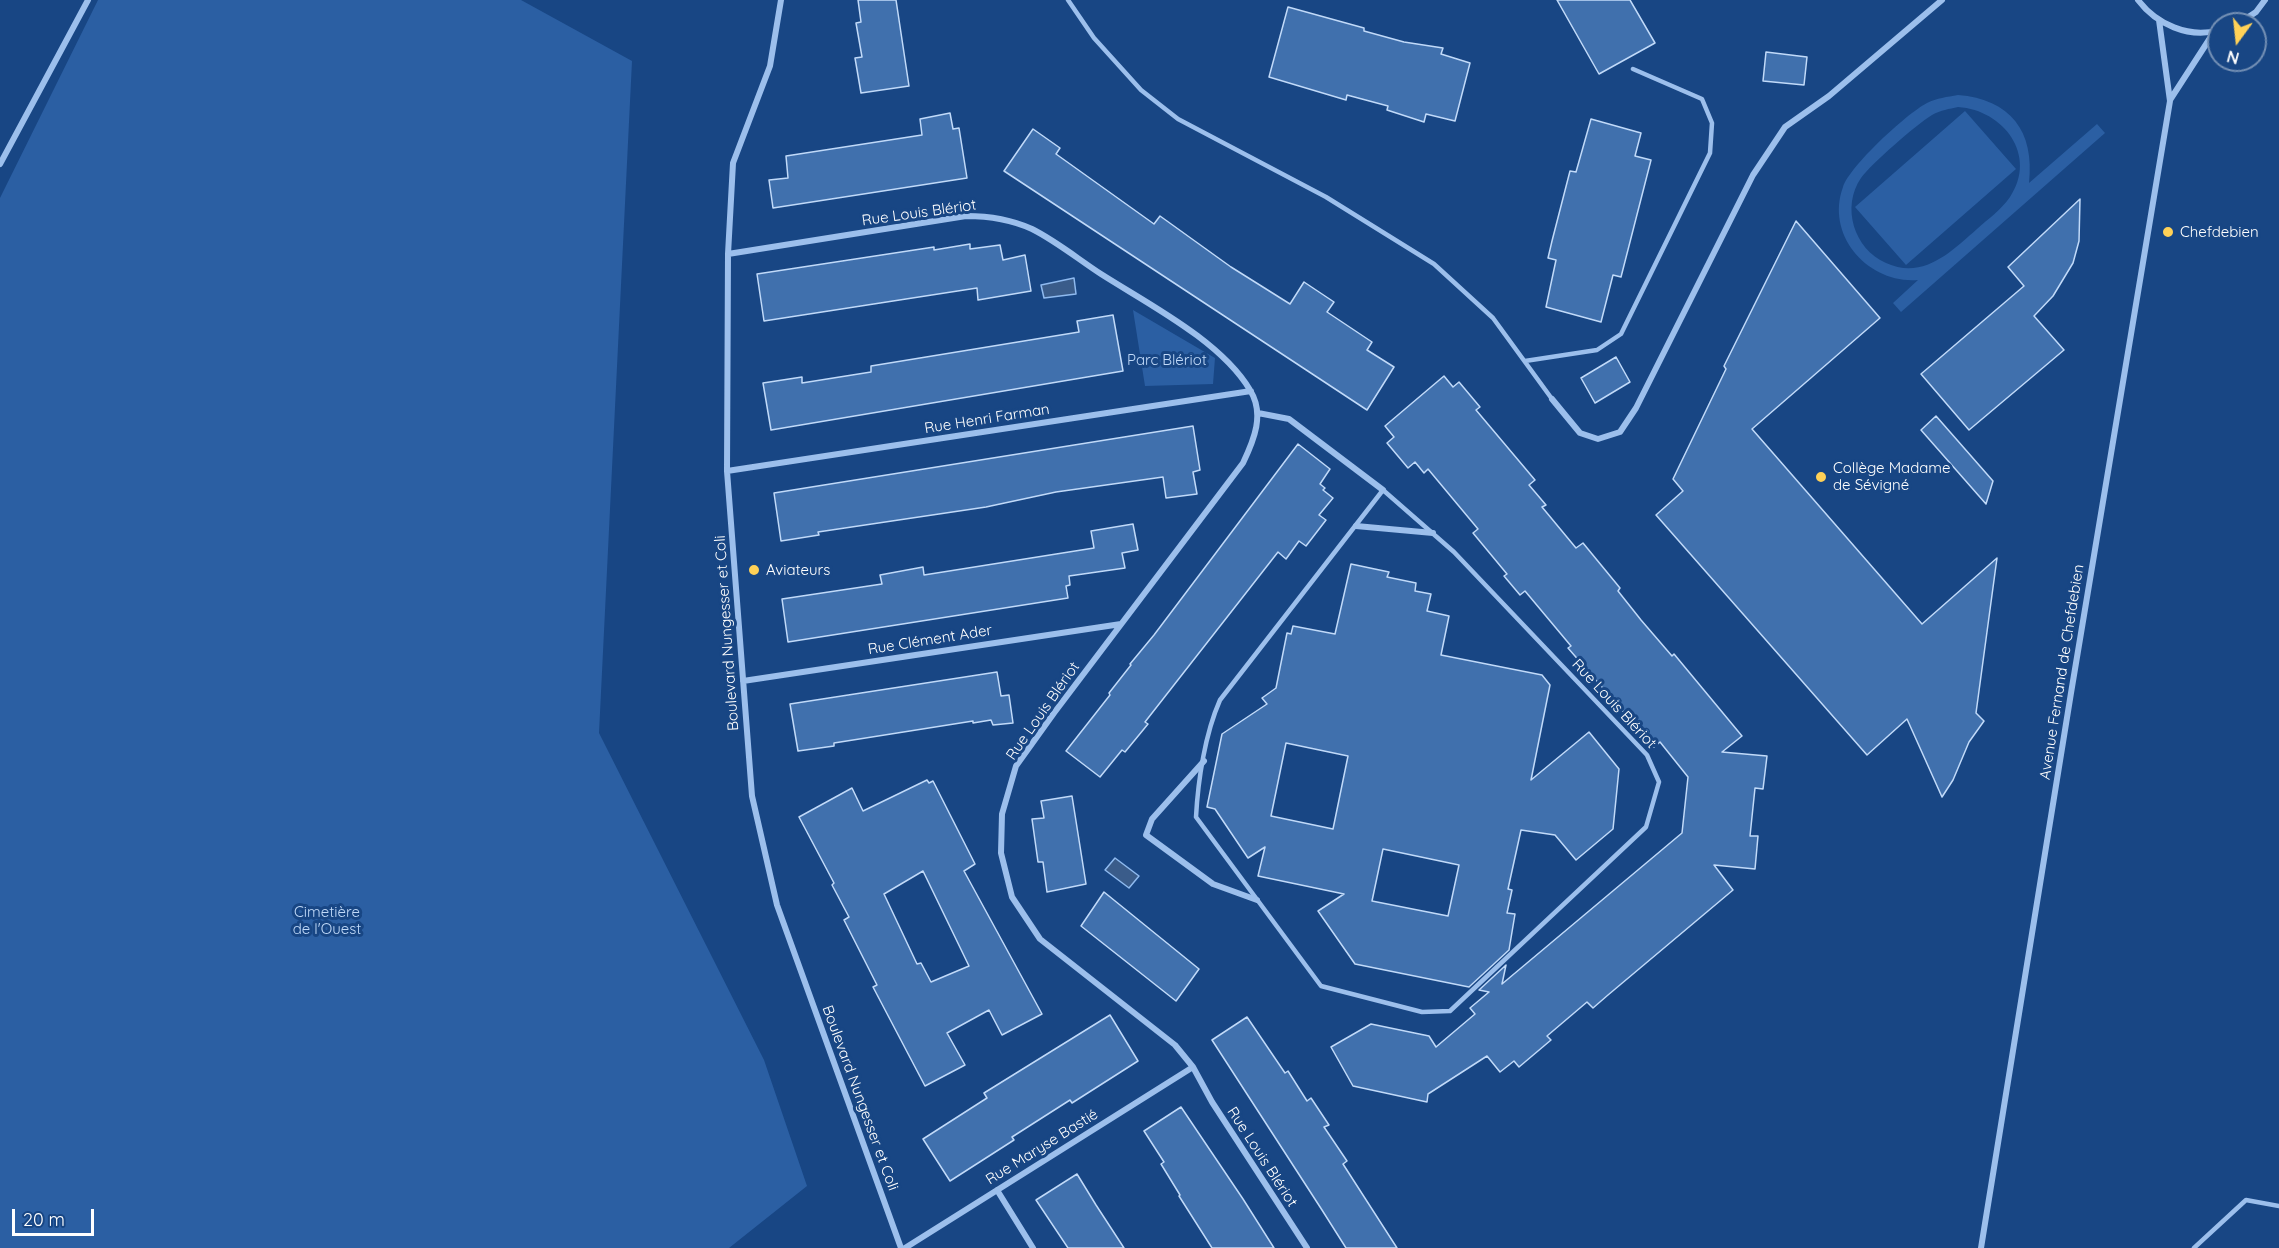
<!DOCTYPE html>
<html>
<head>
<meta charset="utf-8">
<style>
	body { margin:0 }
	#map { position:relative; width:2279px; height:1248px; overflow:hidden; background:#184684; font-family:Quicksand,sans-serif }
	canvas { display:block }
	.north { position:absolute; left:2207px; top:12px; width:60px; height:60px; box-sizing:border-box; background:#184684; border:2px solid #7490b5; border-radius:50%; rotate:195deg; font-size:16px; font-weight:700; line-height:24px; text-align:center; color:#fff }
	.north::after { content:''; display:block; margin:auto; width:21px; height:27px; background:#ffd157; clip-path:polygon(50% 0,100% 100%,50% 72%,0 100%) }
	.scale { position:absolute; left:12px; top:1209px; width:82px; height:27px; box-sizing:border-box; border:3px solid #fff; border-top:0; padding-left:8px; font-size:18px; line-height:21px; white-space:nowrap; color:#fff; -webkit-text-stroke:4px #184684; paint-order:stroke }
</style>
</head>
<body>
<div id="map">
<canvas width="2279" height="1248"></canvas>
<div class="north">N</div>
<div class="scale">20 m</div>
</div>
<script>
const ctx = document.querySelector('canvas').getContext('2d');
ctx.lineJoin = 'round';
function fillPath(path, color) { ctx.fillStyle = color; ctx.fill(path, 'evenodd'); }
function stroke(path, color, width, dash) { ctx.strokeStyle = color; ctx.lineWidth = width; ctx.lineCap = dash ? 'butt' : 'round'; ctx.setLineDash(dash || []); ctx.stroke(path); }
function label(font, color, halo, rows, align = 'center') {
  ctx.font = font + ' Quicksand,sans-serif'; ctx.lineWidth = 6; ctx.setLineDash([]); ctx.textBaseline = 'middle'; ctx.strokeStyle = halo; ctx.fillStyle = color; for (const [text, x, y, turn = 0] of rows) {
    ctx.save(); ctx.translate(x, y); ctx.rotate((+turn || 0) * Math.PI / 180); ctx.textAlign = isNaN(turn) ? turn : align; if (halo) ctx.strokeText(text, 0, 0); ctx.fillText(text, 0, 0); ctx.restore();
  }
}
const green = new Path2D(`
	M 98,0 L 521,0 L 632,61 L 599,733 L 764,1060 L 807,1186 L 729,1248 L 0,1248 L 0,198 Z
	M 1958,95 C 2010,99 2035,131 2029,183 L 2097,124 L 2105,133 L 1901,312 L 1893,303 L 1918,280 C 1869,284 1825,236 1843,187 C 1850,166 1906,114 1927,103 C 1937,98 1947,97 1958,95 ZM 1958,107 C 2004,110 2038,156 2010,197 C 2001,210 1988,219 1977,229 C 1951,252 1923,280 1886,263 C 1854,249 1841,207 1861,178 C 1870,165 1918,123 1932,115 C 1941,110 1949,109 1958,107 Z
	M 1965,111 L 2016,169 L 1906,265 L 1855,207 Z
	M 1133,310 L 1215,358 L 1213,384 L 1145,386 Z`);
const water = new Path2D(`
	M 1074,278 L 1076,294 L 1044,298 L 1041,285 Z
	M 1115,858 L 1139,876 L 1129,888 L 1105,870 Z`);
const building = new Path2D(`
	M 858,0 L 896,0 L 909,86 L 861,93 L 855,58 L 862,57 L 856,23 L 861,22 Z
	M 1557,0 L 1630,0 L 1655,43 L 1599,74 Z
	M 1288,7 L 1364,28 L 1364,31 L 1404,42 L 1443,48 L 1441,54 L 1470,63 L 1455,121 L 1426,114 L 1424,122 L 1387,110 L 1388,106 L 1347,95 L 1346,100 L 1269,77 Z
	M 1766,52 L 1807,57 L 1804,85 L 1763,81 Z
	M 950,113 L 953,129 L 959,128 L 967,178 L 773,208 L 769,180 L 788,178 L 786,156 L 922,135 L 920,119 Z
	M 1591,119 L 1641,133 L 1635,156 L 1651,160 L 1621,277 L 1613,275 L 1601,322 L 1546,307 L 1556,260 L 1548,258 L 1552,241 L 1570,171 L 1576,172 Z
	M 1033,129 L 1060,148 L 1056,154 L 1154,224 L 1160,216 L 1231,267 L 1290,304 L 1304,282 L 1334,302 L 1327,312 L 1372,342 L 1367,350 L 1394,367 L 1367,410 L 1004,171 Z
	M 2080,199 L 2079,241 L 2073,263 L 2053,296 L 2034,316 L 2064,350 L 1969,430 L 1921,374 L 2024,286 L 2008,267 Z
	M 1796,221 L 1880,318 L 1752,429 L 1922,624 L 1997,558 L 1976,713 L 1984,721 L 1969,742 L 1953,780 L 1942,797 L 1907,719 L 1867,755 L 1656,515 L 1683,491 L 1673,479 L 1726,369 L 1724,366 Z
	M 970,244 L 970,249 L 1000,245 L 1003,260 L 1025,255 L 1031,291 L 978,300 L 977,288 L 764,321 L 757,274 L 934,247 L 934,250 Z
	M 1113,315 L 1123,371 L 771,430 L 763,383 L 802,377 L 802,383 L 871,372 L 871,366 L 1079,332 L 1077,321 Z
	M 1616,357 L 1630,382 L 1595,403 L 1581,378 Z
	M 1444,376 L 1453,387 L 1459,382 L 1480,407 L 1476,410 L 1535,480 L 1529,485 L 1546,505 L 1542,507 L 1576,548 L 1583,543 L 1620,588 L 1618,591 L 1641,620 L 1672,656 L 1674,654 L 1742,736 L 1722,752 L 1767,756 L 1763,789 L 1755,788 L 1750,836 L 1758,836 L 1755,869 L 1714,865 L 1733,890 L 1608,995 L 1593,1008 L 1587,1002 L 1547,1036 L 1551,1040 L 1519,1067 L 1514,1061 L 1500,1072 L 1487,1056 L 1428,1094 L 1427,1102 L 1353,1086 L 1331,1047 L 1371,1024 L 1429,1036 L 1436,1047 L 1475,1014 L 1470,1008 L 1489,992 L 1479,990 L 1506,965 L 1502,984 L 1682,833 L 1688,777 L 1660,742 L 1654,747 L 1568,648 L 1571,646 L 1525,591 L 1520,595 L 1504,576 L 1507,574 L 1473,533 L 1478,529 L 1428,469 L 1424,473 L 1415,462 L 1408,468 L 1387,443 L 1394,437 L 1385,426 Z
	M 1936,416 L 1993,481 L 1986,504 L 1921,430 Z
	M 1193,426 L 1200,470 L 1193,472 L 1197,494 L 1166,498 L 1163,477 L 1056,492 L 986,507 L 818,532 L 819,535 L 781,541 L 774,493 Z
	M 1298,444 L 1330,469 L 1320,484 L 1325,488 L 1323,490 L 1333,498 L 1319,515 L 1326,520 L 1306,546 L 1299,541 L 1286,559 L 1278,552 L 1145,722 L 1148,724 L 1125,752 L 1122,750 L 1100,777 L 1066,751 L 1110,695 L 1109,693 L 1131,665 L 1130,664 L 1154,635 Z
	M 1133,524 L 1138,550 L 1122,553 L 1125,568 L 1069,576 L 1070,585 L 1066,586 L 1068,598 L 788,642 L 782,599 L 882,584 L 880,575 L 923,567 L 924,575 L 1094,548 L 1091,531 Z
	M 1351,564 L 1389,572 L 1387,577 L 1416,583 L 1415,591 L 1431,594 L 1427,611 L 1449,616 L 1441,655 L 1542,675 L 1550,685 L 1531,780 L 1589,732 L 1619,769 L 1613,829 L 1576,860 L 1555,835 L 1521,830 L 1508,889 L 1512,890 L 1507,913 L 1515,914 L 1509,950 L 1469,987 L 1355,964 L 1318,911 L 1344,894 L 1258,876 L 1265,847 L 1248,858 L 1215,809 L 1207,807 L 1222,734 L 1267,704 L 1262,698 L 1276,688 L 1287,633 L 1291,634 L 1293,626 L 1335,634 ZM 1286,743 L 1348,756 L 1333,829 L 1271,816 ZM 1383,849 L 1459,865 L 1448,916 L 1372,901 Z
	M 997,672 L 1001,696 L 1009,695 L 1013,723 L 993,725 L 991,720 L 973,723 L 973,721 L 834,743 L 834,746 L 798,751 L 790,704 Z
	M 927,780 L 929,783 L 933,781 L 975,864 L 964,871 L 1042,1014 L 1002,1035 L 989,1010 L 947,1033 L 965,1065 L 925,1086 L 873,987 L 877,985 L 844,920 L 849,917 L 832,885 L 834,883 L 799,817 L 852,788 L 863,811 ZM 923,871 L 969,966 L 931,982 L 921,963 L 917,964 L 884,894 Z
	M 1072,796 L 1086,884 L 1047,892 L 1043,862 L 1038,862 L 1032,819 L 1044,818 L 1041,801 Z
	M 1104,892 L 1199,969 L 1176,1001 L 1081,926 Z
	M 1110,1015 L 1138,1061 L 1072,1103 L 1070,1100 L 1012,1137 L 1014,1140 L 950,1181 L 923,1139 L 987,1098 L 984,1093 Z
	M 1247,1017 L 1285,1073 L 1288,1071 L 1307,1101 L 1311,1098 L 1329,1125 L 1324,1127 L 1347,1161 L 1343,1164 L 1397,1248 L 1346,1248 L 1322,1210 L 1212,1040 Z
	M 1181,1107 L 1243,1199 L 1274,1248 L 1212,1248 L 1179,1196 L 1180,1195 L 1161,1164 L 1164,1162 L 1144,1131 Z
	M 1077,1174 L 1096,1205 L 1124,1248 L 1068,1248 L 1036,1200 Z`);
const lane = new Path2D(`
	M 1068,0 L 1094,38 L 1141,90 L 1178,119 L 1326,197 L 1434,264 L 1493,318 L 1552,399
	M 1525,361 L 1597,350 L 1621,334 L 1710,153 L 1712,123 L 1702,99 L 1633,69
	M 1383,490 L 1454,552 L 1647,755 L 1659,782 L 1646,827 L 1450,1011 L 1422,1012 L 1321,986 L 1196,817 C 1198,780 1205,734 1220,700 Z
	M 2194,1248 L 2246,1200 L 2279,1206`);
const street = new Path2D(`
	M 781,0 L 770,66 L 733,163 L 728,254 L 727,471 L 752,796 L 777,905 L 901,1248
	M 2138,0 C 2156,24 2189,39 2219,30
	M 2238,24 L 2256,12 L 2265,0
	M 2170,100 L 2214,32
	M 0,164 L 88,0
	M 728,254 L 966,216 C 989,216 1010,219 1032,229 C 1056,241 1078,259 1101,274 C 1148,304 1221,341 1250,390 C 1265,414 1254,440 1243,463 L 1054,713 L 1016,766 L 1002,814 L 1001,853 L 1012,897 L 1040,939 L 1175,1045 L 1193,1067 L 1212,1102 L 1307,1248
	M 1552,399 L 1580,433 L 1598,439 L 1620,432 L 1636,408 L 1753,175 L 1785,127 L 1829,96 L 1942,0
	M 1258,413 L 1289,419 L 1383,490
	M 727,471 L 1251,391
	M 1356,526 L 1433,533
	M 743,681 L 1121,624
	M 1204,761 L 1152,819 L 1146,835 L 1213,884 L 1257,900
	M 997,1190 L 1033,1248
	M 905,1248 L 1193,1067
	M 1981,1248 L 2071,693 L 2170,101 L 2159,20`);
const markers = [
	[2168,232,6,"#ffd157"],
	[1821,477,6,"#ffd157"],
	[754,570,6,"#ffd157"]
];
const streetNames = [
	["Rue Louis Blériot",919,213,-8],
	["Rue Henri Farman",987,419,-9],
	["Boulevard Nungesser et Coli",727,633,-94],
	["Rue Clément Ader",930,640,-9],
	["Avenue Fernand de Chefdebien",2062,672,-81],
	["Rue Louis Blériot",1614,704,47],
	["Rue Louis Blériot",1043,711,-55],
	["Boulevard Nungesser et Coli",860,1098,70],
	["Rue Maryse Bastié",1042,1147,-32],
	["Rue Louis Blériot",1262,1157,57]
];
const poiNames = [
	["Chefdebien",2180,232],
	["Collège Madame",1833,468],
	["de Sévigné",1833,485],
	["Aviateurs",766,570]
];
const parkNames = [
	["Parc Blériot",1167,360],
	["Cimetière",327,912],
	["de l'Ouest",327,929]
];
fillPath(green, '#2b5fa3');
fillPath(water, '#3a5c8a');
stroke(water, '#8fbaef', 1.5);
fillPath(building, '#4070ad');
stroke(building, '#c1daf9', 1.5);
stroke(lane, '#9cbfec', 4.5);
stroke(street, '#9cbfec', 6);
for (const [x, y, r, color] of markers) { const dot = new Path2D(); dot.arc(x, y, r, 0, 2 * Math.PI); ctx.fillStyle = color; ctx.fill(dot); stroke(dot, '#184684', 2); }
label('15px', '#fff', '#184684', streetNames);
label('15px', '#fff', '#184684', poiNames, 'left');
label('15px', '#c1daf9', '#184684', parkNames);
</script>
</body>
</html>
